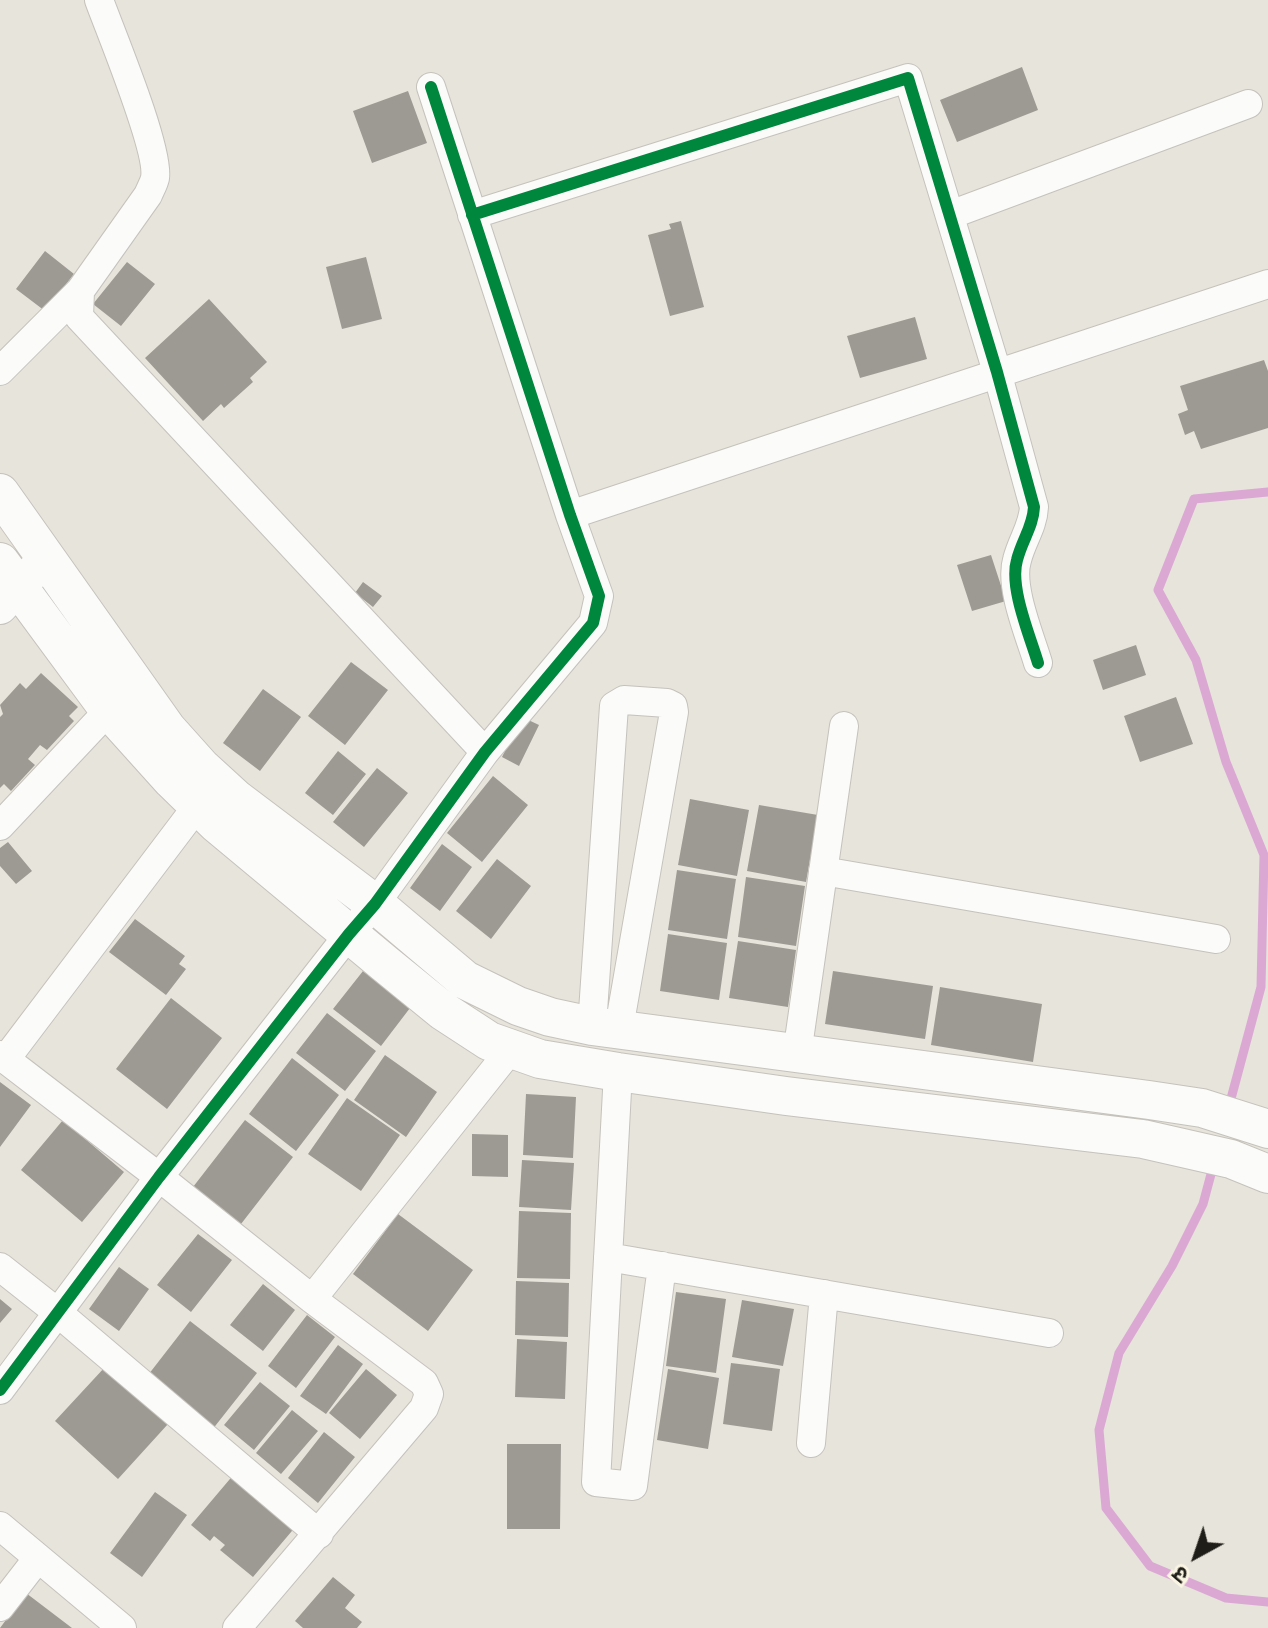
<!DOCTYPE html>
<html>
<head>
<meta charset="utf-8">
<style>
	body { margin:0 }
	#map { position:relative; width:1268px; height:1628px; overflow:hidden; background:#e7e4db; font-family:"Times New Roman","Noto Sans Devanagari",serif }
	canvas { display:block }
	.north { position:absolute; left:1156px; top:1516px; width:80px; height:80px; -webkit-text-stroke:6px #faf4e3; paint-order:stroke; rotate:220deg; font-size:22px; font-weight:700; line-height:32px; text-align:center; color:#1f1d17 }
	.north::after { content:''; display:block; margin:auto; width:28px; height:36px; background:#1f1d17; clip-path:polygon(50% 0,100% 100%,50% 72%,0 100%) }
</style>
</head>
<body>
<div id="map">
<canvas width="1268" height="1628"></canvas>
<div class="north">उ</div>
</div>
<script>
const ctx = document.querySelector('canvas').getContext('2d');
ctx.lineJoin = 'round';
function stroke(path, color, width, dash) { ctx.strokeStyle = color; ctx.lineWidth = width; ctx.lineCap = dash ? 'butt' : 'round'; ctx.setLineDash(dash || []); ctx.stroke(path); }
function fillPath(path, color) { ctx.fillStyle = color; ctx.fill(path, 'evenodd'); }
const stream = new Path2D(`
	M 1229,1106 L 1261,987 L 1264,855 L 1226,762 L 1196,660 L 1158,590 L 1194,499 L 1268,492
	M 1214,1163 L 1203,1204 L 1172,1266 L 1119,1353 L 1099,1430 L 1106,1508 L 1150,1566 L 1226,1598 L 1268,1602`);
const building = new Path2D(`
	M 1022,67 L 1038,110 L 957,142 L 940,100 Z
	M 408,91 L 427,143 L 372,163 L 353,111 Z
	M 681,221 L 704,307 L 670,316 L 648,235 L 671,229 L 669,224 Z
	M 45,251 L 74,274 L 45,311 L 16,289 Z
	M 366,257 L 382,319 L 342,329 L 326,267 Z
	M 127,262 L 155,284 L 121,326 L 93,304 Z
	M 209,299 L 267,362 L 250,378 L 253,382 L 224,408 L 221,404 L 203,421 L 145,358 Z
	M 915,317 L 927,359 L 860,378 L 847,336 Z
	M 1264,360 L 1268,371 L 1268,428 L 1201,449 L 1194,431 L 1185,435 L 1178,414 L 1188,410 L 1180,386 Z
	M 991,555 L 1006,601 L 972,611 L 957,565 Z
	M 363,582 L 382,596 L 373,607 L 355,593 Z
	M 1136,645 L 1146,675 L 1103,690 L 1093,660 Z
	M 351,662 L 388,690 L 345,745 L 308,716 Z
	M 41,673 L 78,707 L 69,716 L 74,721 L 47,750 L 40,745 L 28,759 L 35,765 L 11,791 L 4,784 L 0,788 L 0,717 L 3,714 L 0,705 L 20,683 L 26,689 Z
	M 263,689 L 301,717 L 260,771 L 223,743 Z
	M 1176,697 L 1193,744 L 1140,762 L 1124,716 Z
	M 522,717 L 539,725 L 519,766 L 502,757 Z
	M 338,751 L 366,774 L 333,815 L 305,793 Z
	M 377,768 L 408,793 L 364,847 L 333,822 Z
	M 493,776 L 528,805 L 482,862 L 447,833 Z
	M 690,799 L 749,810 L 737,876 L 678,865 Z
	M 759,805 L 818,815 L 806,882 L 747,871 Z
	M 8,842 L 32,871 L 16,884 L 0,866 L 0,848 Z
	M 442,844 L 472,867 L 440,911 L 410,888 Z
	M 497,859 L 531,886 L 491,939 L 456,911 Z
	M 677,870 L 736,879 L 727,939 L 668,930 Z
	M 746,877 L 805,886 L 796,946 L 738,937 Z
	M 135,919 L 185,956 L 179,964 L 186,969 L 166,995 L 109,952 Z
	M 668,934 L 727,943 L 719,1000 L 660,991 Z
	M 738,941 L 796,950 L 788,1007 L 729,998 Z
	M 363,971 L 410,1008 L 381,1046 L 333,1009 Z
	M 833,971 L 933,986 L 925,1039 L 825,1024 Z
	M 940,987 L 1042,1004 L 1033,1062 L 931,1045 Z
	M 171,998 L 222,1038 L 167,1109 L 116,1069 Z
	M 327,1013 L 376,1051 L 345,1091 L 296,1053 Z
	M 385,1055 L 437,1092 L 406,1137 L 354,1100 Z
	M 292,1058 L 339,1095 L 296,1151 L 249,1114 Z
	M 0,1082 L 31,1105 L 0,1147 Z
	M 526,1094 L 576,1097 L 573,1158 L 523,1155 Z
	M 347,1098 L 400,1135 L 361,1191 L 308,1154 Z
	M 63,1120 L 124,1172 L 82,1222 L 21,1170 Z
	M 245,1120 L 293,1157 L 241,1224 L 193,1187 Z
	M 472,1134 L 508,1135 L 508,1177 L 472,1176 Z
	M 522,1160 L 574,1163 L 571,1210 L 519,1207 Z
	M 519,1211 L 571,1213 L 570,1279 L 517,1278 Z
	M 398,1214 L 473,1270 L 428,1331 L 353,1274 Z
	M 198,1234 L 232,1260 L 191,1312 L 157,1285 Z
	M 119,1267 L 149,1289 L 119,1331 L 89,1309 Z
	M 516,1281 L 569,1283 L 568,1337 L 515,1335 Z
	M 263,1284 L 295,1310 L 263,1351 L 230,1325 Z
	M 676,1292 L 726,1299 L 716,1373 L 666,1366 Z
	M 0,1299 L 12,1309 L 0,1323 Z
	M 742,1300 L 794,1309 L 783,1366 L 732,1357 Z
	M 307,1315 L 335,1337 L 296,1388 L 268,1366 Z
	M 190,1321 L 257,1373 L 212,1430 L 145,1379 Z
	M 517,1339 L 567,1342 L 565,1399 L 515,1397 Z
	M 338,1345 L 363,1364 L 326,1414 L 300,1396 Z
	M 731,1363 L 780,1369 L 772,1431 L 723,1424 Z
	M 105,1367 L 168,1424 L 118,1479 L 55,1421 Z
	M 366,1369 L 397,1395 L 360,1439 L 329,1413 Z
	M 668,1369 L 719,1378 L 708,1449 L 657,1440 Z
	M 260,1382 L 290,1406 L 254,1450 L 224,1425 Z
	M 292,1410 L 318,1431 L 281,1474 L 256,1453 Z
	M 324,1432 L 355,1457 L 318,1503 L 288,1478 Z
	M 507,1444 L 561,1444 L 560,1529 L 507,1529 Z
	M 235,1473 L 297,1525 L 253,1577 L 220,1550 L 225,1545 L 214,1536 L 210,1541 L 191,1525 Z
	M 155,1492 L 187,1515 L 142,1577 L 110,1553 Z
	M 333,1577 L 355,1595 L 345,1608 L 362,1622 L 357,1628 L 303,1628 L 295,1621 Z
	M 26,1593 L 72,1628 L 0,1628 Z`);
const minor = new Path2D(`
	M 99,0 C 111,33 160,150 155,178 C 154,183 150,190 148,195 L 80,291 L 79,317 L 485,752
	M 472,215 L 908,78 L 997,372 L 1034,507 C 1033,527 1022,540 1017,560 C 1009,587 1030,636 1038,663
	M 950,215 L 1248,104
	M 0,371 L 80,291
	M 570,515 L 1268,284
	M 0,826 L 109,710
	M 823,871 L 1216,939
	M 592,1026 L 614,706 L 624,700 L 667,703 L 673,706 L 674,712 L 619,1028
	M 797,1054 L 844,726
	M 0,1055 L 159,1177 L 312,1299 L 424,1383 L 429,1394 L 424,1408 L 237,1628
	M 5,1060 L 198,805
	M 618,1072 L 596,1482 L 633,1486 L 662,1266
	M 608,1257 L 1049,1333
	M 0,1267 L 57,1312 L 319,1534
	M 312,1299 L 511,1049
	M 0,1390 L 159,1177 L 349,934 L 375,904 L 485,752 L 593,623 L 599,596 L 570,515 L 431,87
	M 811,1443 L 824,1294
	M 0,1526 L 122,1628
	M 0,1607 L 38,1558`);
const tertiary = new Path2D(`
	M 0,607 L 46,558`);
const secondary = new Path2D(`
	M 0,493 L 167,729 L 201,767 L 236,799 L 375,904 L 465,980 L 518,1006 L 550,1017 L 592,1026 L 1149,1100 L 1202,1108 L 1268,1129
	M 0,562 L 109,710 L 172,780 L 217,824 L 384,963 L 443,1011 L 489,1041 L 540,1059 L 618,1072 L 786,1096 L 1143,1139 L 1231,1159 L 1268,1174`);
const cycleway = new Path2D(`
	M 472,215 L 908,78 L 997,372 L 1034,507 C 1033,527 1022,540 1017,560 C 1009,587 1030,636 1038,663
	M 0,1390 L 159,1177 L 349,934 L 375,904 L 485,752 L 593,623 L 599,596 L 570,515 L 431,87`);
stroke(stream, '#dba8d4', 9);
fillPath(building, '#9d9a94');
stroke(minor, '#c5c2bc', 30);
stroke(tertiary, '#c5c2bc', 36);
stroke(secondary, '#c5c2bc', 40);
stroke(minor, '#fbfbfa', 28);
stroke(tertiary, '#fbfbfa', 34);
stroke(secondary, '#fbfbfa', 38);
stroke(cycleway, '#00873e', 12);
</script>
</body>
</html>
